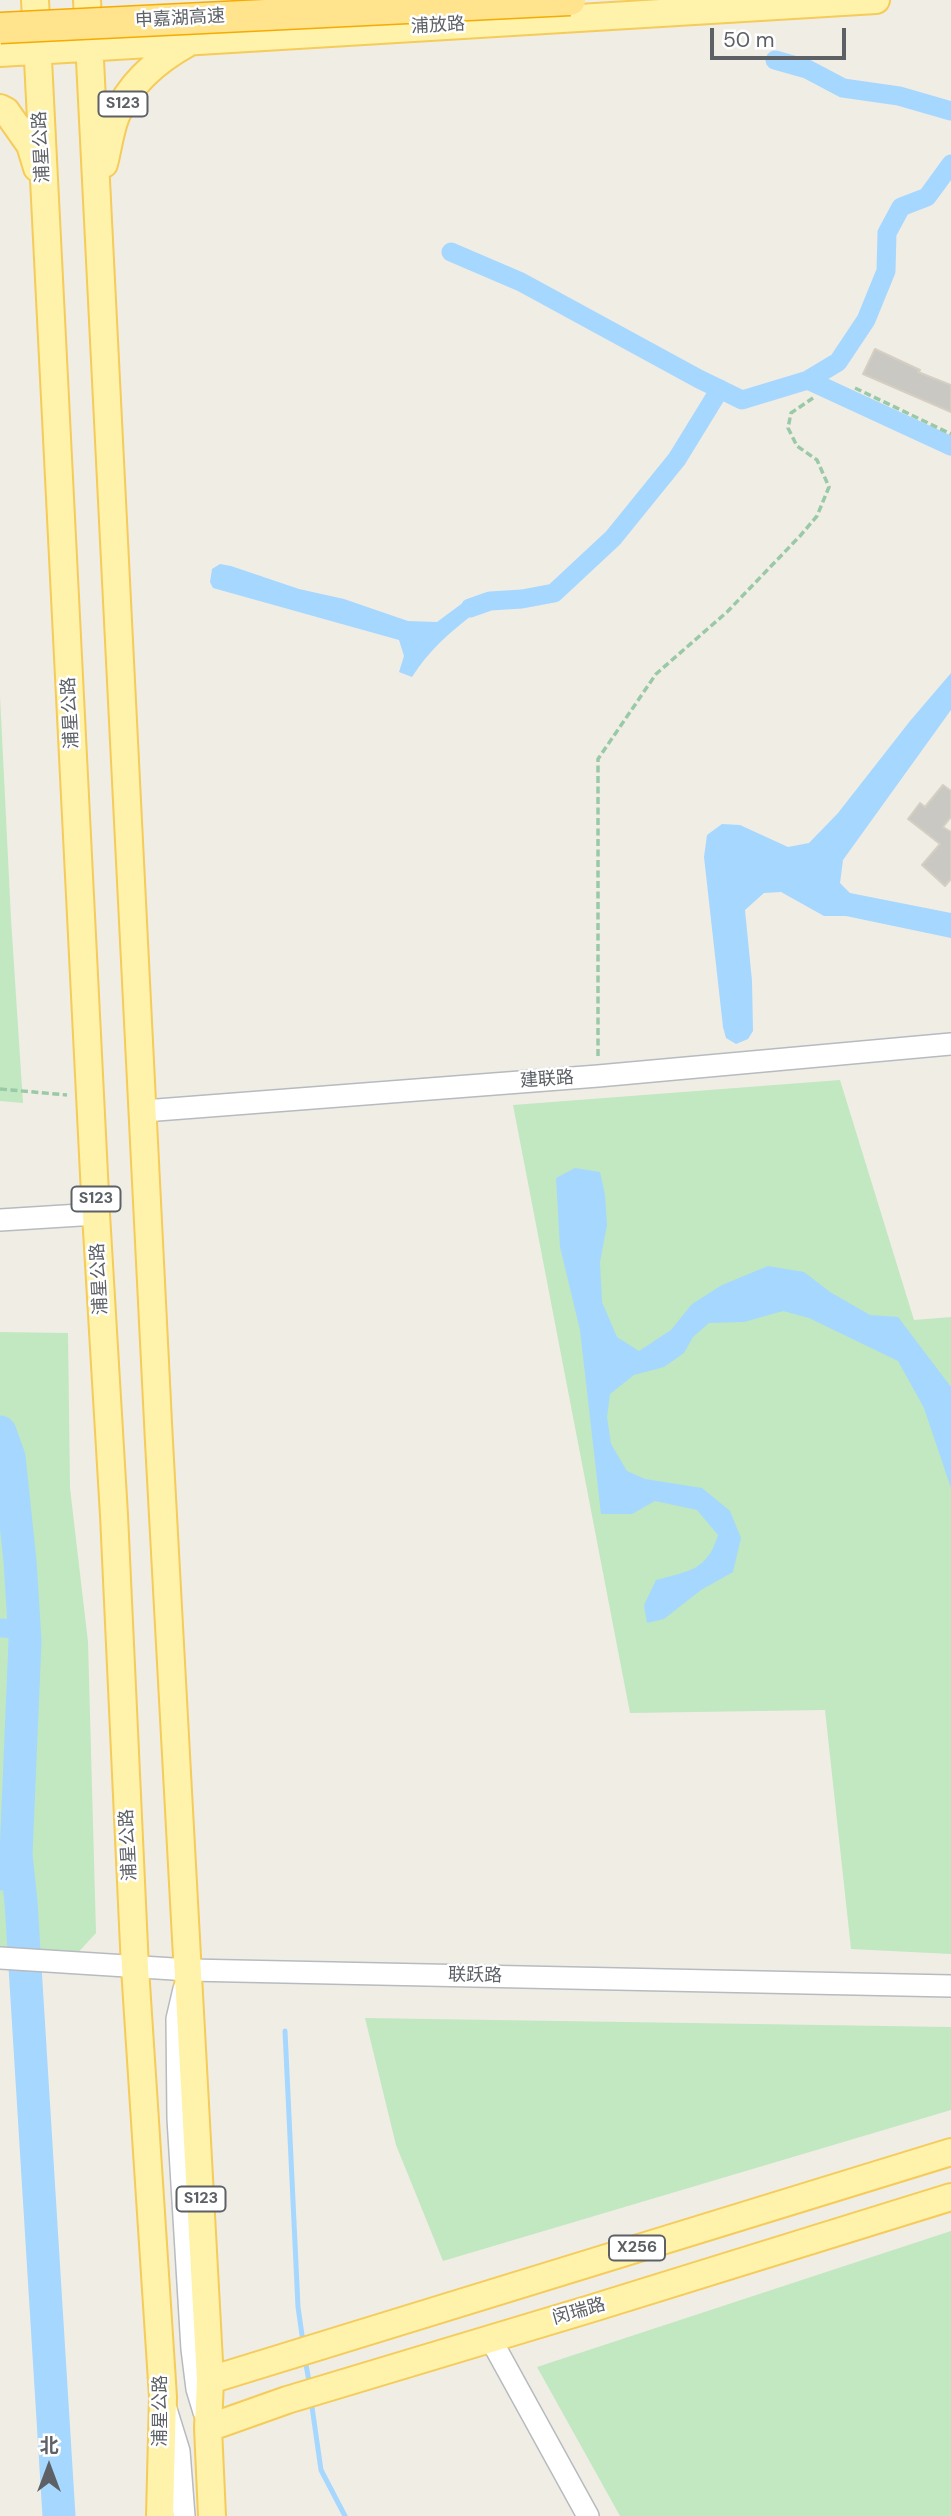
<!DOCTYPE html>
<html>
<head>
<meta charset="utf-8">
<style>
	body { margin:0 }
	#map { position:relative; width:951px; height:2516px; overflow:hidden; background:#f0ede5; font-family:"DM Sans","Noto Sans SC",sans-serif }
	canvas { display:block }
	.north { position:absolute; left:14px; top:2432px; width:70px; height:70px; -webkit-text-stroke:5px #fff; paint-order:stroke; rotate:0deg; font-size:19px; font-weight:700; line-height:28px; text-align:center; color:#5d6166 }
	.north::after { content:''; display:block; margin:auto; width:24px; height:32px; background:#5d6166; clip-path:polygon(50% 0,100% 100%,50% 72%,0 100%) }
	.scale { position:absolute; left:710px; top:28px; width:136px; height:32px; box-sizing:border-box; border:4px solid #5d6166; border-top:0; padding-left:9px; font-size:21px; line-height:24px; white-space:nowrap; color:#5d6166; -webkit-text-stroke:5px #fff; paint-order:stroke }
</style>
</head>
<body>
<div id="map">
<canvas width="951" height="2516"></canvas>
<div class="north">北</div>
<div class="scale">50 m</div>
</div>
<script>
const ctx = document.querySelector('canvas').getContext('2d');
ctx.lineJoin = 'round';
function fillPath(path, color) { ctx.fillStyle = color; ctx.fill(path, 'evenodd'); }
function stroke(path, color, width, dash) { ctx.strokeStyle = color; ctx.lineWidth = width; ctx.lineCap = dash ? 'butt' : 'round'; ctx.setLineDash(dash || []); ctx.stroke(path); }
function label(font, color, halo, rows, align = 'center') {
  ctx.font = font + ' "DM Sans","Noto Sans SC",sans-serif'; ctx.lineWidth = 5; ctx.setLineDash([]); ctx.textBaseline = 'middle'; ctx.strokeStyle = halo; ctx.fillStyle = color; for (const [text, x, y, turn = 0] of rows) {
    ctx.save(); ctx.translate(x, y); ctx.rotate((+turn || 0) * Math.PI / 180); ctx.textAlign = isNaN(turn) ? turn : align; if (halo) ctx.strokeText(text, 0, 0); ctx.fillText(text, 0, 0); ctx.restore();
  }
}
const green = new Path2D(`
	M 0,696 L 11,919 L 23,1103 L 0,1101 Z
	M 840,1080 L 914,1320 L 951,1317 L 951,1954 L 851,1949 L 825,1710 L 630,1713 L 513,1105 Z
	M 0,1332 L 68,1333 L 70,1488 L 88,1642 L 96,1933 L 74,1957 L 0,1951 Z
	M 365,2018 L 951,2027 L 951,2110 L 443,2261 L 396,2145 Z
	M 951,2231 L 951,2516 L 620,2516 L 537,2367 Z`);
const water = new Path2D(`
	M 220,564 L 231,566 L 299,589 L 344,599 L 408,621 L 437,622 L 464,602 L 475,613 C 450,632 429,650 412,677 L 399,672 L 404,656 L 399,640 L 213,588 L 210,582 L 212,569 Z
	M 951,673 L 951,710 L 843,860 L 840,883 L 850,893 L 951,913 L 951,938 L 846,916 L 824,916 L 781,892 L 764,893 L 745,910 L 752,981 L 753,1031 L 748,1039 L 736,1044 L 726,1038 L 723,1027 L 704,857 L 707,835 L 722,824 L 740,825 L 788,847 L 809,843 L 838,813 L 910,721 Z
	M 575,1168 L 600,1172 L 605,1195 L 607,1225 L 600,1262 L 602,1302 L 617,1337 L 639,1351 L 671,1330 L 692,1304 L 722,1285 L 768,1266 L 804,1272 L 830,1292 L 870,1315 L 898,1317 L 951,1387 L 951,1488 L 924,1408 L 898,1361 L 809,1318 L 783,1311 L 744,1322 L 709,1323 L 693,1337 L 684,1353 L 664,1367 L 634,1375 L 610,1394 L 607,1417 L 611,1444 L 627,1471 L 645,1479 L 702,1488 L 730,1511 L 741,1538 L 733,1572 L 701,1590 L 664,1619 L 647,1623 L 644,1605 L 656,1580 C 689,1571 707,1571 718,1535 L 697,1510 L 655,1501 L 632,1514 L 601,1514 L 580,1330 L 560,1247 L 556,1178 Z`);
const stream = new Path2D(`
	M 285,2031 L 298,2307 L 303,2342
	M 305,2359 L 310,2387
	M 311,2400 L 321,2470 L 345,2516`);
const canal = new Path2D(`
	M 775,60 L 807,69 L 843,88 L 899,96 L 951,111
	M 451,252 L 521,282 L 699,379 L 742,400 L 808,380 L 951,446
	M 808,380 L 838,362 L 866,320 L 886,271 L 887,233 L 901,207 L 927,197 L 951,164
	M 470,608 L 490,601 L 522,599 L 554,593 L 613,538 L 677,459 L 720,389
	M 0,1628 L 25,1629
	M 0,1881 L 16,1855`);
const river = new Path2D(`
	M 0,1432 L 9,1457 L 20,1561 L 25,1641 L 16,1855 L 21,1902 L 59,2516`);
const building = new Path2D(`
	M 875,349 L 920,370 L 918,372 L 951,385 L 951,412 L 863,374 Z
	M 943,785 L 951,791 L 951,817 L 943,827 L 951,832 L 951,879 L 945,886 L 922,865 L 940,844 L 908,819 L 920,803 L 925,807 Z`);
const path = new Path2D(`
	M 855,388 L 951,434
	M 598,1056 L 598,759 L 656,674 L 727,612 L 800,536 L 817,516 L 829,487 L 817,460 L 797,446 L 788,428 L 791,413 L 813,398
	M 0,1089 L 67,1095`);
const minor = new Path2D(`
	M 144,1111 L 598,1076 L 951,1044
	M 0,1220 L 96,1214
	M 0,1958 L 189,1970 L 951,1986
	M 184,1989 L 177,2019 L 178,2118 L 192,2349 L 197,2389 L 204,2412
	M 490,2338 L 588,2516
	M 166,2409 L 179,2451 L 184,2516`);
const major = new Path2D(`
	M 35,0 L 96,1214 L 114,1515 L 135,1968 L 163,2397 L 160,2516
	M 87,0 L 159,1442 L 210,2380 L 208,2428 L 212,2516
	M 0,53 L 876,0
	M 0,108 L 6,111 L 30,145 L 37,168
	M 104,164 C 108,149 110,131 116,116 C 130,83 157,60 188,43
	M 210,2380 L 951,2152
	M 208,2428 L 287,2400 L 593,2308 L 951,2197`);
const highwayBridge = new Path2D(`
	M 0,28 L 570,0`);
const shields = [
	[123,104,49],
	[96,1199,49],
	[201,2199,49],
	[637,2248,56]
];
const shieldNames = [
	["S123",123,104],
	["S123",96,1199],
	["S123",201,2199],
	["X256",637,2248]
];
const streetNames = [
	["申嘉湖高速",180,19,-3],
	["浦放路",438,26,-3],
	["浦星公路",42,147,-93],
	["浦星公路",71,713,-93],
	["建联路",547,1080,-4],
	["浦星公路",100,1279,-93],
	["浦星公路",129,1845,-93],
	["联跃路",475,1976,1],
	["闵瑞路",579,2312,-16],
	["浦星公路",161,2411,-90]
];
fillPath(green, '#c1e8c1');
fillPath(water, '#a6d7ff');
stroke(stream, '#a6d7ff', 5);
stroke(canal, '#a6d7ff', 19);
stroke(river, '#a6d7ff', 33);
fillPath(building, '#cac8c2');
stroke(building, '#d5cfc3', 2);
stroke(minor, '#b7bbbf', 24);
stroke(major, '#f5cb59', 30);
stroke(path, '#9ac9a7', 3.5, [7, 3.5]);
stroke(minor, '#fff', 21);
stroke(major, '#fff2ab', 26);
stroke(highwayBridge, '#f5ab00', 33, []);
stroke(highwayBridge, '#ffe38d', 30);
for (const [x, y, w] of shields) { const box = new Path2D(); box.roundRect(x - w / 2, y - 12.5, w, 25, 5); ctx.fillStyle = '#fff'; ctx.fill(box); stroke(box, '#5d6166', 2); }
label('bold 16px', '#5d6166', null, shieldNames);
label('18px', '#5d6166', '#fff', streetNames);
</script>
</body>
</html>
